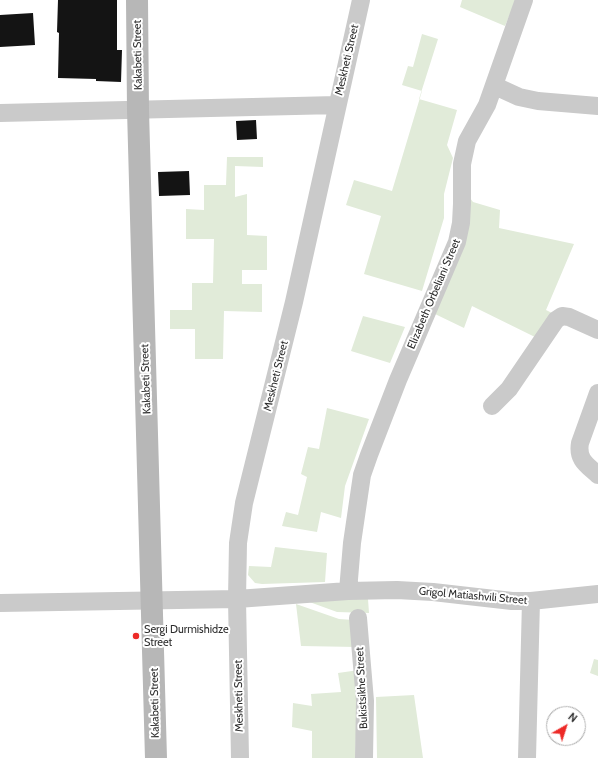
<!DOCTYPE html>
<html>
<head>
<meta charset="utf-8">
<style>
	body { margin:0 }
	#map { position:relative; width:598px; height:758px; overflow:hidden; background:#fff; font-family:Cabin,sans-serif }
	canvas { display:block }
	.north { position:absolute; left:546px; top:706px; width:40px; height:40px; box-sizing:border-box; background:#fff; border:1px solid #ababab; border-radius:50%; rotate:39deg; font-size:11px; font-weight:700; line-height:16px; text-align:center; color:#2d2d2d }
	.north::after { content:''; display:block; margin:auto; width:14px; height:18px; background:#ed2926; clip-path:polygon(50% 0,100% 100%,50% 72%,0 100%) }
</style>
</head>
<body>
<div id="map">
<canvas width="598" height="758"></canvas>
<div class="north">N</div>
</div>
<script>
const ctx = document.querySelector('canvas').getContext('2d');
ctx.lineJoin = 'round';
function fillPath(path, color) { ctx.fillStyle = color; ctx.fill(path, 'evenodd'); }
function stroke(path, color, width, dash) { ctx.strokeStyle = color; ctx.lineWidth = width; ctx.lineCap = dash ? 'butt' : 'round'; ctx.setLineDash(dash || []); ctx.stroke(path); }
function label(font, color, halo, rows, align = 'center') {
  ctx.font = font + ' Cabin,sans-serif'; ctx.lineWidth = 4; ctx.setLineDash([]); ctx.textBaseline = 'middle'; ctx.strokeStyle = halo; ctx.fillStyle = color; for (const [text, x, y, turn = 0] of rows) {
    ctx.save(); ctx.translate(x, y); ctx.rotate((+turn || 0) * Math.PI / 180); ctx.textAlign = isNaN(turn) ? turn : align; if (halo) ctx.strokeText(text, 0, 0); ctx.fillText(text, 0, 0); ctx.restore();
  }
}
const green = new Path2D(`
	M 462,0 L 516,0 L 505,26 L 460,7 Z
	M 422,34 L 438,39 L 419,99 L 457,110 L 447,145 L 453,158 L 444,194 L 444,218 L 422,291 L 364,274 L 381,216 L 346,205 L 354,180 L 392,191 L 422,91 L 402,85 L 408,66 L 413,67 Z
	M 227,157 L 263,157 L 263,167 L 235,166 L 235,197 L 247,194 L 247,235 L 267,236 L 267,270 L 242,270 L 242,284 L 262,284 L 262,312 L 224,311 L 223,359 L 195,359 L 195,329 L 170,329 L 170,310 L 192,310 L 192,283 L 213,283 L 214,239 L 186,239 L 186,209 L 204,210 L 204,185 L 226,185 Z
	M 470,198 L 473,202 L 500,210 L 499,228 L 574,244 L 546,310 L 554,314 L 539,339 L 472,306 L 464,328 L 435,314 Z
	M 363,316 L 405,327 L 390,363 L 351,351 Z
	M 327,408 L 369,419 L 345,486 L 341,518 L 321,512 L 317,532 L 282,526 L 286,512 L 298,515 L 307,477 L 301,474 L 308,447 L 319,449 Z
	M 275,547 L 327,553 L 325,582 L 262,584 L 255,583 L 248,575 L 249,566 L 271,567 Z
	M 368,599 L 369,613 L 337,612 L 304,600 Z
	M 296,604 L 339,619 L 354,620 L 357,647 L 301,646 Z
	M 594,659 L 598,660 L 598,676 L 590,673 Z
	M 359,670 L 355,758 L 312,758 L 312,731 L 292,727 L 293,703 L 312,706 L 311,694 L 341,692 L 338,673 Z
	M 414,695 L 423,758 L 377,758 L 376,697 Z`);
const building = new Path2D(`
	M 58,0 L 117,0 L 117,50 L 122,50 L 121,82 L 96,81 L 96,79 L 58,78 L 59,33 L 57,32 Z
	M 33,13 L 35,45 L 0,47 L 0,15 Z
	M 256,120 L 257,139 L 237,140 L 236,121 Z
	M 189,171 L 190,195 L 159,196 L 158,172 Z`);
const street = new Path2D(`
	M 495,86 L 519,97 L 538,101 L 598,106
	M 0,113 L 337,105
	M 598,393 L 580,443 C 577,460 587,465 598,475
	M 492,406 L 509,389 L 556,320 L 562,316 L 569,317 L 598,330
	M 348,591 L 352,543 L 362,475 L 369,455 L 398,380 L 457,242 L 461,223 L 462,204 L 462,164 L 467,141 L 487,105 L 524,0
	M 0,603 L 237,599 L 348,591 L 397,590 L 433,592 L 512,601 L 531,601 L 598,594
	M 358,618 L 365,701 L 364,758
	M 240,758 L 237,599 L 238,543 L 244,503 L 294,302 L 361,0
	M 527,758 L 531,601`);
const secondary = new Path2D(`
	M 137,0 L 138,110 L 156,758`);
const markers = [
	[136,636,4,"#ed2926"]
];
const streetNames = [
	["Kakabeti Street",138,55,-91],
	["Meskheti Street",347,60,-77],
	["Elizabeth Orbeliani Street",434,294,-67],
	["Meskheti Street",276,376,-76],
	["Kakabeti Street",146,379,-92],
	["Grigol Matiashvili Street",473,596,5],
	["Bukistsikhe Street",362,688,-93],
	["Meskheti Street",239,696,-91],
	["Kakabeti Street",155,703,-91]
];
const poiNames = [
	["Sergi Durmishidze",144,630],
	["Street",144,643]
];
fillPath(green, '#e1ebd9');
fillPath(building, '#141414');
stroke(street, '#cacaca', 18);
stroke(secondary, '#b7b7b7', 22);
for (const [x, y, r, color] of markers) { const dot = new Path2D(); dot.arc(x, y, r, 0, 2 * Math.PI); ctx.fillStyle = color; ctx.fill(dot); stroke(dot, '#fff', 1.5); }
label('11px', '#2d2d2d', '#fff', streetNames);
label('11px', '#2d2d2d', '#fff', poiNames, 'left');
</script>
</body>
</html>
